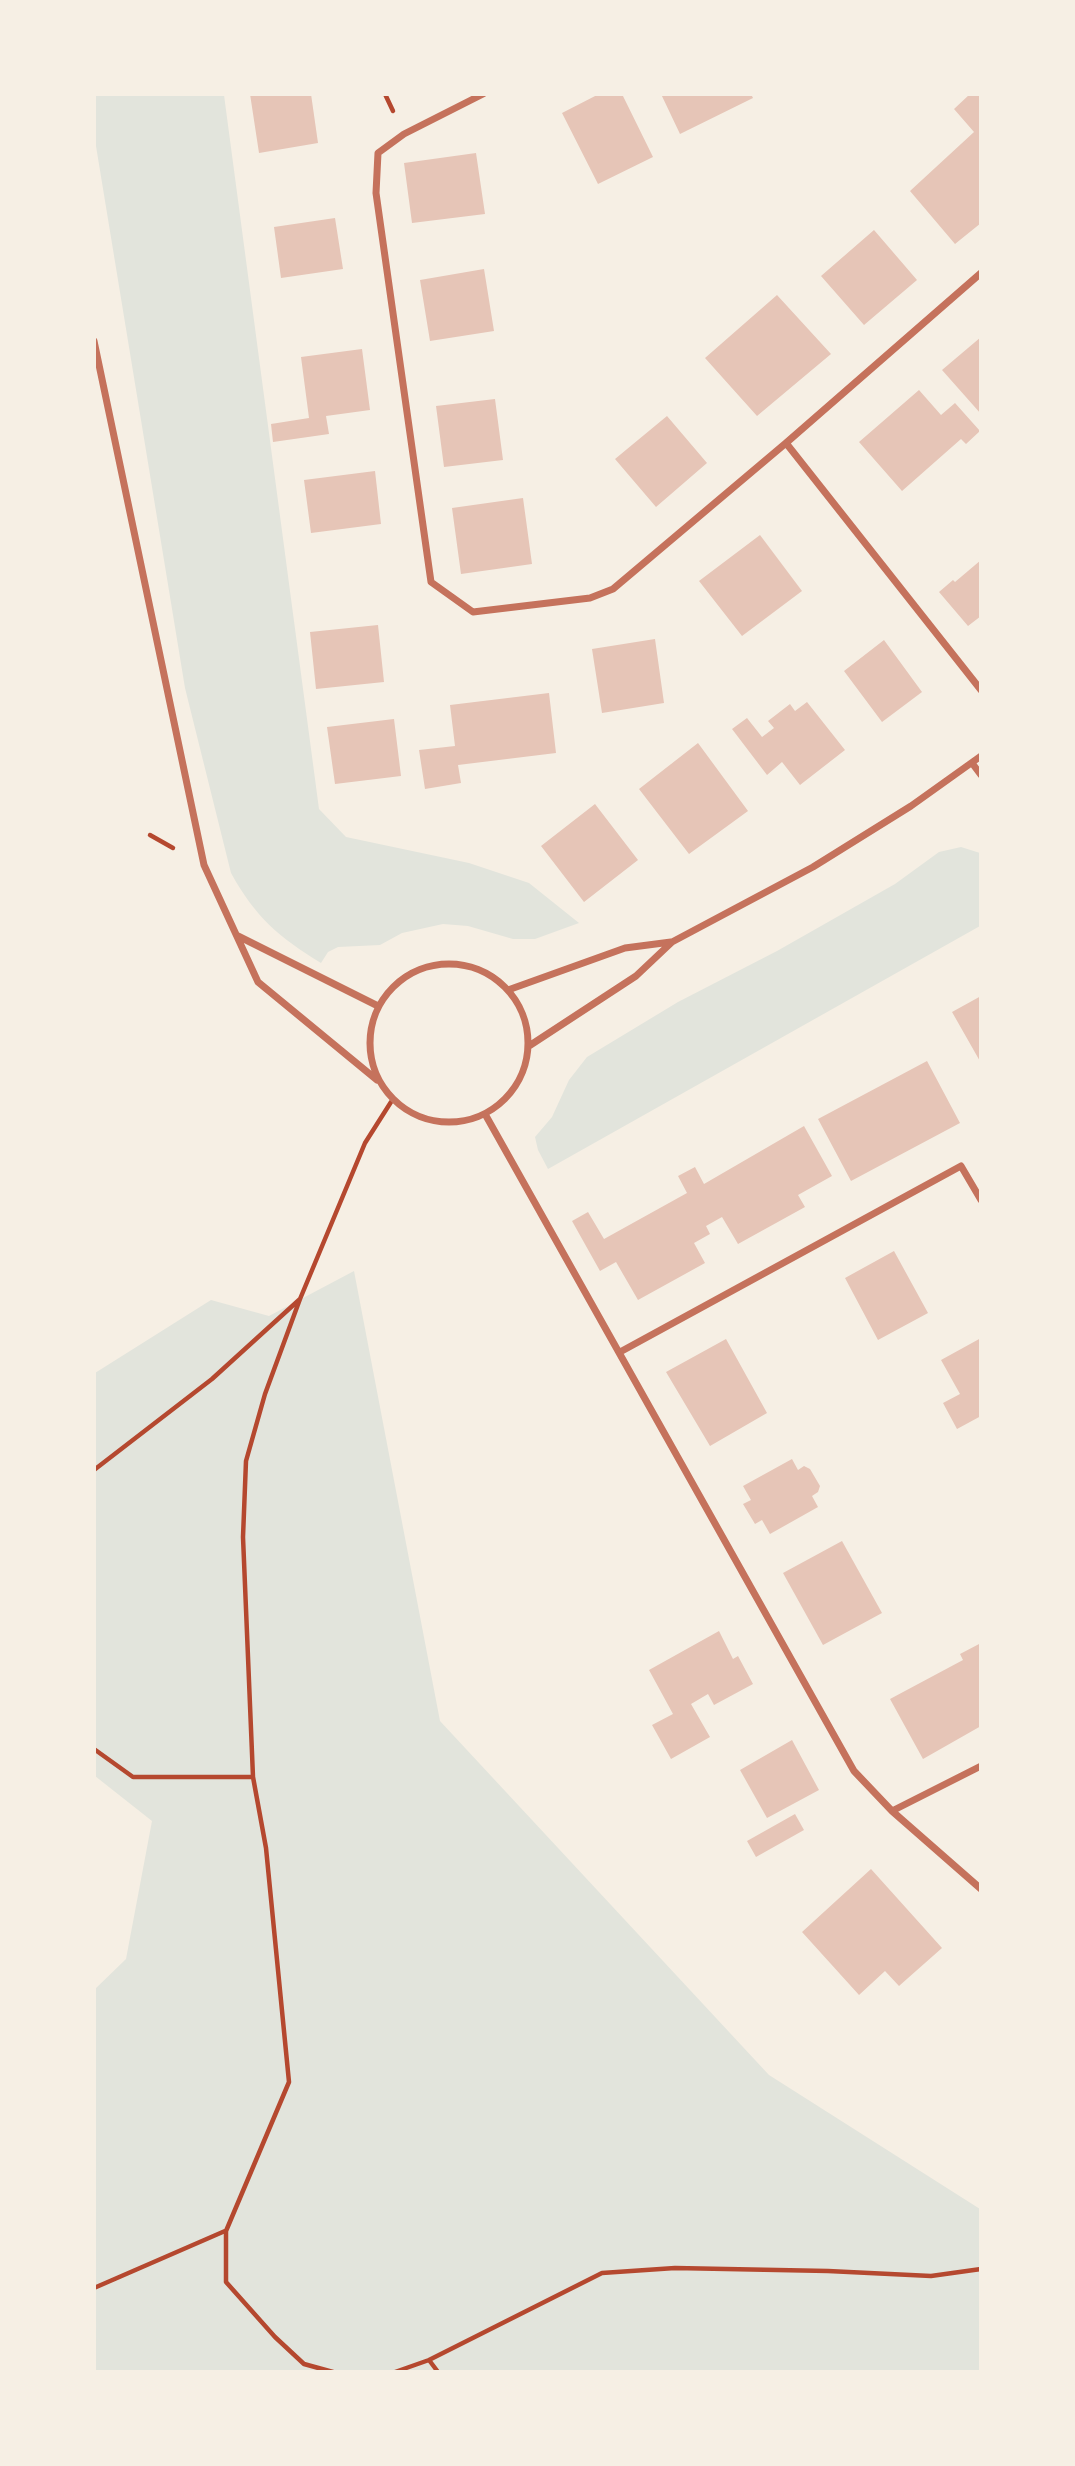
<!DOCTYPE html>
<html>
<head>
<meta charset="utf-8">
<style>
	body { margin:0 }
	#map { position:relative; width:1075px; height:2466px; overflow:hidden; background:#f6efe4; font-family:Quicksand,sans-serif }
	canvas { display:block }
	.frame { position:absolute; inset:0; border:96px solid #f6efe4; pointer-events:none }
</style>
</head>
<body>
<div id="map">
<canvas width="1075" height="2466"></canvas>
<div class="frame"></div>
</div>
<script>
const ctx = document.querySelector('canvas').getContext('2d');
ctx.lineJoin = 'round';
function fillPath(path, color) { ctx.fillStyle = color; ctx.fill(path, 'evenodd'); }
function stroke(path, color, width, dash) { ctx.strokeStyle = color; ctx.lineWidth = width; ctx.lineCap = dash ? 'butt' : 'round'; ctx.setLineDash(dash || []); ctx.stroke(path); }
const green = new Path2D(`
	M 94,95 L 224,95 L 319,809 L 346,837 L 469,863 L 529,883 L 579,923 L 535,939 L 513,939 L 468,926 L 443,924 L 402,933 L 380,945 L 338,947 L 328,952 L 321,963 C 279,937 256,918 231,873 L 185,688 L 95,140 Z
	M 961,847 L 980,853 L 980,926 L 548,1169 L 538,1150 L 535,1137 L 552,1117 L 569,1080 L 587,1057 L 678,1002 L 777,951 L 895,884 L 939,852 Z
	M 354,1271 L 440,1721 L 769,2075 L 980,2209 L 980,2371 L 95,2371 L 94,1990 L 126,1959 L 152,1821 L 95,1776 L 95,1373 L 211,1300 L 269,1316 Z`);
const building = new Path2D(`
	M 250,94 L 311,94 L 318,143 L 259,153 Z
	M 599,94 L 622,94 L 653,157 L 598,184 L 562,113 Z
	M 661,94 L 751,94 L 753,98 L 680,134 Z
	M 970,94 L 981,94 L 981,223 L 955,244 L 910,191 L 974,132 L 954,109 Z
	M 476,153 L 485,214 L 412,223 L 404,163 Z
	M 335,218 L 343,269 L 281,278 L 274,227 Z
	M 874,230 L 917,280 L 864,325 L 821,276 Z
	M 484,269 L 494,331 L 430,341 L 420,280 Z
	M 777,295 L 831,354 L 757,416 L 705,358 Z
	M 981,337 L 981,414 L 942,370 Z
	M 362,349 L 370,410 L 326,416 L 329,434 L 273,442 L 271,424 L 309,418 L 301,357 Z
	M 919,390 L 941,415 L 955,403 L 980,431 L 966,444 L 961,439 L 902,491 L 859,442 Z
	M 495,399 L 503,460 L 444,467 L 436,406 Z
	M 667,416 L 707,463 L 656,507 L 615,459 Z
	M 375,471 L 381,524 L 311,533 L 304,480 Z
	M 523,498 L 532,564 L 461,574 L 452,508 Z
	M 760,535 L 802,591 L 742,636 L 699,581 Z
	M 981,560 L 981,616 L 968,626 L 939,592 L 953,580 L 955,582 Z
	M 378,625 L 384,682 L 316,689 L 310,632 Z
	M 655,639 L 664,703 L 602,713 L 592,649 Z
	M 884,640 L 922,692 L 882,722 L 844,671 Z
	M 549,693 L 556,753 L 458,765 L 461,783 L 425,789 L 419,750 L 455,746 L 450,705 Z
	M 807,702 L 845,750 L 800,785 L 782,762 L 767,775 L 732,729 L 747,718 L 762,737 L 774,728 L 768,721 L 790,704 L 795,711 Z
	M 394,719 L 401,776 L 335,784 L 327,727 Z
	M 698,743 L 748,811 L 689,854 L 639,789 Z
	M 595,804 L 638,860 L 584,902 L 541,846 Z
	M 981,996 L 981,1063 L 952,1012 Z
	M 927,1061 L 960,1123 L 851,1181 L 818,1119 Z
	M 804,1126 L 832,1176 L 798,1195 L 805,1207 L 738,1244 L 722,1217 L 706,1226 L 710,1234 L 694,1243 L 705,1263 L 638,1300 L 616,1262 L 600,1271 L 572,1221 L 588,1212 L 604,1239 L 687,1193 L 678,1176 L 695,1167 L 704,1184 Z
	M 894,1251 L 928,1313 L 878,1340 L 845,1278 Z
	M 981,1338 L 981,1416 L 957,1429 L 943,1403 L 960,1394 L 941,1360 Z
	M 726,1339 L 767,1413 L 710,1446 L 666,1372 Z
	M 792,1459 L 798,1470 L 804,1466 L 810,1469 L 820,1486 L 818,1492 L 812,1496 L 818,1507 L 770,1534 L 762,1520 L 755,1524 L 743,1504 L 751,1500 L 743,1486 Z
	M 842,1541 L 882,1613 L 823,1645 L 783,1573 Z
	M 719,1631 L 733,1659 L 738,1656 L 753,1684 L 714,1705 L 708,1694 L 691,1704 L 710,1737 L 671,1759 L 652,1725 L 673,1714 L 649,1670 Z
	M 981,1643 L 981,1726 L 923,1759 L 890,1699 L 963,1660 L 960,1654 Z
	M 792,1740 L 819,1790 L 767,1818 L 740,1770 Z
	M 795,1814 L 804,1830 L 756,1857 L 747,1841 Z
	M 871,1869 L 942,1948 L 899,1986 L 885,1971 L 859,1995 L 802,1932 Z`);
const path = new Path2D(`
	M 385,94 L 393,111
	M 150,835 L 173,848
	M 94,1470 L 212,1379 L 300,1299
	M 94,1749 L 133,1777 L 253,1777
	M 94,2288 L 225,2231
	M 429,2360 L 438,2372
	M 333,2372 L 304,2364 L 275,2337 L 226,2282 L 226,2231 L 289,2082 L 266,1848 L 253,1777 L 243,1537 L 246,1461 L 265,1394 L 300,1299 L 365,1143 L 391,1102
	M 395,2372 L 429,2360 L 602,2273 L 675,2268 L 828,2271 L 931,2276 L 981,2269`);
const minor = new Path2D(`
	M 483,94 L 404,134 L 378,153 L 376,193 L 431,582 L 473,612 L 590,598 L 613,589 L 786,443
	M 981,273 L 786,443 L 981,690
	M 94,341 L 204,865 L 258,982 L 377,1080
	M 972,763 L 981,775
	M 238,936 L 378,1006
	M370 1043a79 79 0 1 1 158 0a79 79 0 1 1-158 0Z
	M 508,990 L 625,948 L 671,942
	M 529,1046 L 636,976 L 672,942 L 813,867 L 911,806 L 981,756
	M 485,1114 L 854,1771 L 892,1811 L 981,1889
	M 620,1352 L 961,1166 L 981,1200
	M 892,1811 L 981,1766`);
fillPath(green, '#e2e4dc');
fillPath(building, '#e6c5b7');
stroke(path, '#b5482f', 4.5);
stroke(minor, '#c5725c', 7);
</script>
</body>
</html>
